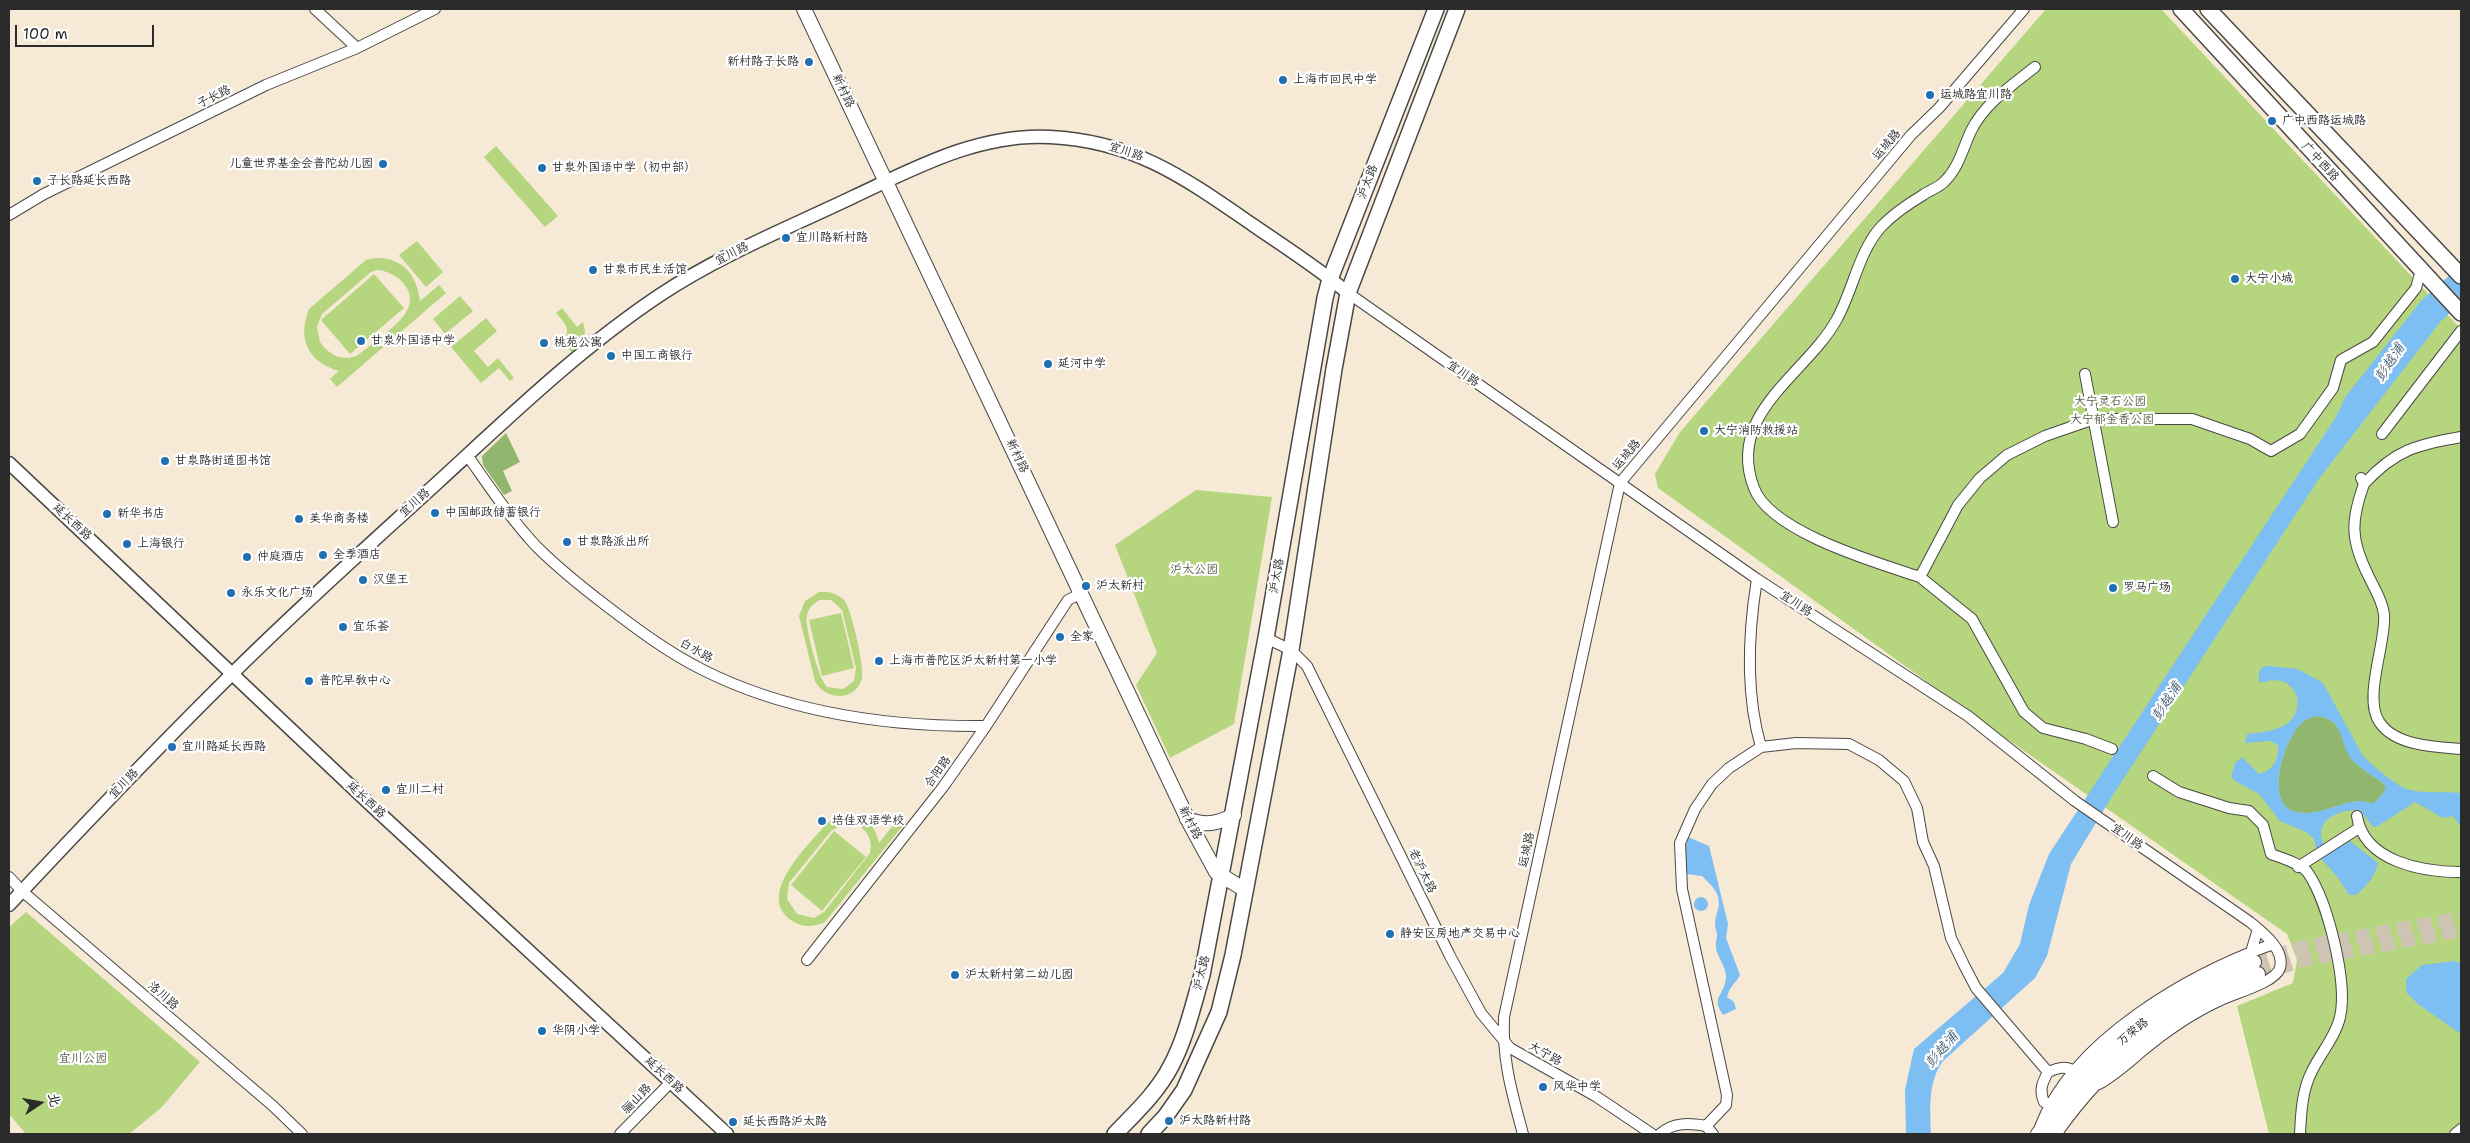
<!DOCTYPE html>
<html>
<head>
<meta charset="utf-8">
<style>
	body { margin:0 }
	#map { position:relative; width:2470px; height:1143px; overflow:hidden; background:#f6ead6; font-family:"Shantell Sans","LXGW WenKai TC",sans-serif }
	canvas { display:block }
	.frame { position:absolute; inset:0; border:10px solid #2b2b2b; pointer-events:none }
	.north { position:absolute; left:15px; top:1078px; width:50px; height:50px; -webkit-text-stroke:4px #fff; paint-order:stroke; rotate:78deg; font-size:14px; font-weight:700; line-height:20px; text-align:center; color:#2b2b2b }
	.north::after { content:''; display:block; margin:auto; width:18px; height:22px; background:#2b2b2b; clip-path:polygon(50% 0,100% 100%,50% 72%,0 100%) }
	.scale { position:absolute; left:15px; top:25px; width:139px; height:22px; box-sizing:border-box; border:2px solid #2b2b2b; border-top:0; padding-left:6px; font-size:15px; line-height:18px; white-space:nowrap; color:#2b2b2b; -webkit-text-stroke:4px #fff; paint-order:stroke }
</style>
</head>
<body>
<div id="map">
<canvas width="2470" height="1143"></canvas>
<div class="frame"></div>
<div class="north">北</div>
<div class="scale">100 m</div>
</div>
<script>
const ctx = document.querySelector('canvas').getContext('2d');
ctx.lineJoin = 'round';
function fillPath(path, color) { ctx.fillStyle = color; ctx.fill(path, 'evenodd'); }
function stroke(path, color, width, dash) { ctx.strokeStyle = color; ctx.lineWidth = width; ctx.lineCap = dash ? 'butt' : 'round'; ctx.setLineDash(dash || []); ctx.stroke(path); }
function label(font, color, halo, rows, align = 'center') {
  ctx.font = font + ' "Shantell Sans","LXGW WenKai TC",sans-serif'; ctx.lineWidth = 4.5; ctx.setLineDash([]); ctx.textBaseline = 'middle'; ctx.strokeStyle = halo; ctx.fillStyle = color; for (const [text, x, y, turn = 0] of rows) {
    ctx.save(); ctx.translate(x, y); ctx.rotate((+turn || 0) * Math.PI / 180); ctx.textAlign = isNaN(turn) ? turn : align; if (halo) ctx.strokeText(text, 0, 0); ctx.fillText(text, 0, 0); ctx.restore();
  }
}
const green = new Path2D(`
	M 2046,9 L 2161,9 L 2461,329 L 2461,1134 L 2269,1134 L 2237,1006 L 2293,983 L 2297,960 L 2287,934 L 1994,730 L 1658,488 L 1655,474 L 1680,432 Z
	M 496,146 L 558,216 L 545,227 L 484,157 Z
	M 417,241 L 443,272 L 426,287 L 399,255 Z
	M 375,258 C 403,257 417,275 420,301 L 439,285 L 446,293 L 337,387 L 330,379 L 339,371 C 308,362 297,339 309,309 L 366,260 ZM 377,270 C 399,272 420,293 405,314 C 396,327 370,345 357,356 C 341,361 329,355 320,342 L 317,327 L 322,314 L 371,272 Z
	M 374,274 L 404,308 L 350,354 L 321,320 Z
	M 460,296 L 473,311 L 445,334 L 433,319 Z
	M 562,308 L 577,327 L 583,322 C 588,337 583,344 572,353 L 565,344 L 567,343 L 564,339 C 572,329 563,321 556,313 Z
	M 486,318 L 497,331 L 474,351 L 488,367 L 498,358 L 514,378 L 510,381 L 499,368 L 481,383 L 451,347 Z
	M 1196,490 L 1272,497 L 1234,724 L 1170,758 L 1136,685 L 1157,653 L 1115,545 Z
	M 819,592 C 828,591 837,593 844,600 C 851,607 865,668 862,678 C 856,702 825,701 815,681 L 799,616 L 805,601 ZM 820,600 L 831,600 L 842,610 L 856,668 L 854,681 L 843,689 L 827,687 C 819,680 804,625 807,615 C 809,607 814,603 820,600 Z
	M 841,613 L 854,668 L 822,676 L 809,620 Z
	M 848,815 C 865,816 876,826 879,843 L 899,818 L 905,823 L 825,922 C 814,927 803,928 792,921 C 754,895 809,845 827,823 L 834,818 ZM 847,823 C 864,824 874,837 870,853 L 824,912 L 814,918 L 797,914 L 787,899 L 789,883 L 832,830 Z
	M 834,831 L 866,857 L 822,911 L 791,885 Z
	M 26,912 L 200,1062 L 161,1108 L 129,1134 L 26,1134 L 9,1114 L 9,927 Z`);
const forest = new Path2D(`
	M 506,433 L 520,462 L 503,471 L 512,491 L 504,495 L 483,465 L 482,456 Z
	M 2315,716 C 2344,718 2341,743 2355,762 C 2360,769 2378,778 2385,786 L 2385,791 L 2374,803 C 2368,803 2364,801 2359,801 C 2337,802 2314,820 2291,810 C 2265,797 2286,734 2304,721 C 2307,719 2311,718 2315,716 Z`);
const water = new Path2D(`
	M 2461,265 L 2461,303 L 2441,321 L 2318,480 L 2111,798 L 2071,864 L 2047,956 L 2035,978 L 1942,1062 C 1928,1084 1930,1108 1931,1134 L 1906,1134 L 1905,1090 L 1914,1049 L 2003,973 L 2020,944 L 2029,905 L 2049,854 L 2336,417 L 2346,396 L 2421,301 Z
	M 2269,666 L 2298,669 L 2323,683 L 2363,756 C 2373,766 2398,788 2411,790 C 2427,794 2445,791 2461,793 L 2461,827 L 2453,816 L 2443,818 L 2415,802 L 2378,826 L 2373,827 L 2360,810 C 2332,809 2308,826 2329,853 L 2350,841 L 2378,863 C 2374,878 2368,885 2356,895 L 2349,895 L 2339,879 L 2317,854 L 2314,839 L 2306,832 L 2280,821 L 2259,794 L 2235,781 L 2231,777 L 2235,763 L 2242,757 L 2259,774 C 2273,770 2279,760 2278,745 L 2270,741 L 2245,743 L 2247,734 C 2258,733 2275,731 2285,725 C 2301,716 2302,692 2286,683 C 2277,678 2268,681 2259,683 L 2259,672 L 2262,667 ZM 2315,716 C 2347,718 2337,744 2354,762 C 2363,771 2376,777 2385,785 L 2385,791 L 2374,803 C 2368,803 2364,801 2359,801 C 2337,802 2314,820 2291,810 C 2265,797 2286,734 2304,721 C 2307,719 2311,718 2315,716 Z
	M 1688,837 L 1709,846 L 1728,924 L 1726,938 L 1740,975 C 1736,983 1729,987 1727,997 L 1734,1002 L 1736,1009 L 1723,1015 C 1712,998 1721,998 1725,983 C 1730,970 1717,959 1716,947 C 1715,943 1717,939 1717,935 C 1717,932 1715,928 1715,924 C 1715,914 1721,908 1718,897 C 1716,889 1708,882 1702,876 L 1686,874 L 1684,856 Z
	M1694 904a7 7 0 1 1 14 0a7 7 0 1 1-14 0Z
	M 2455,961 L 2461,964 L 2461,1034 L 2419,1005 L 2406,992 L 2406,979 L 2422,965 Z`);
const secondaryTunnel = new Path2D(`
	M 2254,962 L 2304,947 L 2461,918
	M 2258,974 L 2307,959 L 2461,930`);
const minor = new Path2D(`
	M 315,9 L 357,48
	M 9,215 L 44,194 L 266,85 L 357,48 L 435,9
	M 1348,293 L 1757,579 L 1968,716 L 2075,801 L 2250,922 C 2262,932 2285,949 2280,968 C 2275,983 2235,993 2221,1000 C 2192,1013 2165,1032 2141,1052 C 2127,1064 2115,1075 2099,1084
	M 2085,374 L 2113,522
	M 2382,434 L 2461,331
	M 467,455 C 489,486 510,518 536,546 C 558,568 583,588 608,607 C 638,630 669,653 703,670 C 791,714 889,727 986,726
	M 2361,478 L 2364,484 C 2351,520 2350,539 2368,575 C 2374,588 2382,599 2384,614 C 2387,641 2362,699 2380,723 C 2396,746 2436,747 2461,749
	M 2364,484 C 2396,449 2417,445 2461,437
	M 1920,577 C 1878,563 1770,532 1754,488 C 1725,413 1807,374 1837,319 C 1853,290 1859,251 1881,227 C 1893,214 1908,204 1923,195 C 1930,190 1940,187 1945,181 C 1959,167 1963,148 1971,131 C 1984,104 2012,85 2035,67
	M 1266,638 L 1291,650 L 1307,666 L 1450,956 L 1481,1013 L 1510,1048 L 1597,1097 L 1652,1134
	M 1761,747 L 1796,743 L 1849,744 L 1879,760 L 1904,781 L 1917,808 L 1923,842 L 1934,866 L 1951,938 L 1964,965 L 1976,988 L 2048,1072 C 2042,1083 2039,1090 2044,1102 L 2049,1104
	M 2112,749 L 2086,739 L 2043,728 L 2024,712 L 1972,619 L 1920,577 L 1958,505 L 1980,478 L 2007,455 L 2045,436 L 2094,419 L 2192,419 L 2250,439 L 2271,451 L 2300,434 L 2333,388 L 2341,360 L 2373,342 L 2416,288 L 2421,270
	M 2153,776 L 2179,792 L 2229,808 L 2249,811 L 2263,825 L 2271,854 C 2282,858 2302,864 2308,873 C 2328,902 2348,983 2340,1017 C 2336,1036 2320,1054 2312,1071 C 2302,1090 2301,1113 2300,1134
	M 2357,816 C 2364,862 2423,872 2461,872
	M 2298,867 L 2359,828
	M 9,877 L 22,891 L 273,1106 L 302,1134
	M 2251,952 L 2258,929
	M 807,960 L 943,787 L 986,726 L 1068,600 L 1080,594
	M 2048,1072 C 2058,1068 2066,1065 2075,1072
	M 1706,1126 L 1713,1134
	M 2040,1127 C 2073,1040 2189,974 2273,944
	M 620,1134 L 672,1081
	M 1523,1134 C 1512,1093 1502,1060 1504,1017 L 1620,483 L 1911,135 L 1939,108 L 2024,9
	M 1660,1134 C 1673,1122 1689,1123 1706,1126 L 1726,1105 L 1727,1095 L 1682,889 L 1680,843 L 1695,809 L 1712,784 L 1729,768 L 1761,747 C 1745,692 1748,634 1757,579
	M 2455,1134 L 2461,1129`);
const tertiary = new Path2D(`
	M 9,463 L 373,807 L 727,1134
	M 9,905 C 81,828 154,751 229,677 C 296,610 367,547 437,483 C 508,418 579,349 660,295 C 720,255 788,228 853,197 C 915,168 979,133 1050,137 C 1135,141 1186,179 1253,225 C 1285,247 1318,268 1348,293`);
const secondary = new Path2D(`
	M 804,9 L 1190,824 L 1216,872 L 1245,890
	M 1187,819 C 1205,826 1217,824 1234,815
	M 2038,1134 C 2059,1108 2078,1081 2102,1058 C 2145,1016 2198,982 2254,962
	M 2054,1134 C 2105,1061 2174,1004 2258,974`);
const primary = new Path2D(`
	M 2181,9 L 2461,313
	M 2208,9 L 2461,276
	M 1115,1134 C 1135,1113 1157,1093 1171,1066 C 1186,1038 1193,1005 1202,975 L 1266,638 L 1325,298 L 1330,279 L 1436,9
	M 1149,1134 L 1165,1117 L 1184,1090 L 1219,1012 L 1233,955 L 1291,650 L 1334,369 L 1348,293 L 1457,9`);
const markers = [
	[809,62,5,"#1f6fb2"],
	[1283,80,5,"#1f6fb2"],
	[1930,95,5,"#1f6fb2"],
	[2272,121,5,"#1f6fb2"],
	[383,164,5,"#1f6fb2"],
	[542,168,5,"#1f6fb2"],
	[37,181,5,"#1f6fb2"],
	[786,238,5,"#1f6fb2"],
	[593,270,5,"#1f6fb2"],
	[2235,279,5,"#1f6fb2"],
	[361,341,5,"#1f6fb2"],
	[544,343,5,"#1f6fb2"],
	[611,356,5,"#1f6fb2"],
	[1048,364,5,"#1f6fb2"],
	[1704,431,5,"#1f6fb2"],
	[165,461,5,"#1f6fb2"],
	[435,513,5,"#1f6fb2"],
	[107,514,5,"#1f6fb2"],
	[299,519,5,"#1f6fb2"],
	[567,542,5,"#1f6fb2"],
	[127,544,5,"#1f6fb2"],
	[323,555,5,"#1f6fb2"],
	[247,557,5,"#1f6fb2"],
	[363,580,5,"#1f6fb2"],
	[1086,586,5,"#1f6fb2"],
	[2113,588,5,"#1f6fb2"],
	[231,593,5,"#1f6fb2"],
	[343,627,5,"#1f6fb2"],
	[1060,637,5,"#1f6fb2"],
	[879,661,5,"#1f6fb2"],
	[309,681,5,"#1f6fb2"],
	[172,747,5,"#1f6fb2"],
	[386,790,5,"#1f6fb2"],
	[822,821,5,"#1f6fb2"],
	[1390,934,5,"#1f6fb2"],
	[955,975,5,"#1f6fb2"],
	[542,1031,5,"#1f6fb2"],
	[1543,1087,5,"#1f6fb2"],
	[1169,1121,5,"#1f6fb2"],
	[733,1122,5,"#1f6fb2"]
];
const poiNames = [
	["新村路子长路",799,62,"right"],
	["上海市回民中学",1293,80],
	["运城路宜川路",1940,95],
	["广中西路运城路",2282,121],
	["儿童世界基金会普陀幼儿园",373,164,"right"],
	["甘泉外国语中学（初中部）",552,168],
	["子长路延长西路",47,181],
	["宜川路新村路",796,238],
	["甘泉市民生活馆",603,270],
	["大宁小城",2245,279],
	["甘泉外国语中学",371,341],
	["桃苑公寓",554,343],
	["中国工商银行",621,356],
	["延河中学",1058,364],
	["大宁消防救援站",1714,431],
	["甘泉路街道图书馆",175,461],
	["中国邮政储蓄银行",445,513],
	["新华书店",117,514],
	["美华商务楼",309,519],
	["甘泉路派出所",577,542],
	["上海银行",137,544],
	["全季酒店",333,555],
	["仲庭酒店",257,557],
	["汉堡王",373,580],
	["沪太新村",1096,586],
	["罗马广场",2123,588],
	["永乐文化广场",241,593],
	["宜乐荟",353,627],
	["全家",1070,637],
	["上海市普陀区沪太新村第一小学",889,661],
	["普陀早教中心",319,681],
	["宜川路延长西路",182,747],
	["宜川二村",396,790],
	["培佳双语学校",832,821],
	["静安区房地产交易中心",1400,934],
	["沪太新村第二幼儿园",965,975],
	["华阴小学",552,1031],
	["风华中学",1553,1087],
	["沪太路新村路",1179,1121],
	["延长西路沪太路",743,1122]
];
const streetNames = [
	["新村路",843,91,65],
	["子长路",214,97,-26],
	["运城路",1887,145,-50],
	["宜川路",1126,152,18],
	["广中西路",2320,162,47],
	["沪太路",1368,182,-69],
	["宜川路",732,254,-27],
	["宜川路",1463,374,34],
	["运城路",1627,455,-50],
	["新村路",1017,456,65],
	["宜川路",415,503,-42],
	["延长西路",72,522,43],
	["沪太路",1277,576,-80],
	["宜川路",1796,604,33],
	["白水路",696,651,29],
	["合阳路",938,772,-54],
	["宜川路",124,784,-46],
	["延长西路",366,800,43],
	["新村路",1190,823,63],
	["宜川路",2127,837,35],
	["运城路",1527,850,-78],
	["老沪太路",1422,871,64],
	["沪太路",1202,973,-76],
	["洛川路",163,996,41],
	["万荣路",2133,1032,-39],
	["大宁路",1545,1054,29],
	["延长西路",664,1075,43],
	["骊山路",637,1099,-46]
];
const parkNames = [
	["大宁灵石公园",2110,402],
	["大宁郁金香公园",2112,420],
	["沪太公园",1194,570],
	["宜川公园",83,1059]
];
const waterNames = [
	["彭越浦",2390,363,-57],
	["彭越浦",2167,702,-57],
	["彭越浦",1942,1050,-50]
];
fillPath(green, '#b5d67e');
fillPath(forest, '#90b76d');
fillPath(water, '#7dbff2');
stroke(secondaryTunnel, '#cdc4b4', 14, [14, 7]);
stroke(minor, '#494845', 12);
stroke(tertiary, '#494845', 15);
stroke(secondary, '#494845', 16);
stroke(primary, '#494845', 18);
stroke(minor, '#fff', 10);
stroke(tertiary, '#fff', 12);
stroke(secondary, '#fff', 14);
stroke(primary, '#fff', 15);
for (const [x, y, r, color] of markers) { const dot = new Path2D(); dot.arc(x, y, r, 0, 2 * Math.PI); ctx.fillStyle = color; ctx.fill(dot); stroke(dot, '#fff', 2); }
label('12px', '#2b2b2b', '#fff', poiNames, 'left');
label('12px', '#2b2b2b', '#fff', streetNames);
label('12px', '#545e44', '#fff', parkNames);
label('italic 14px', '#485f71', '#fff', waterNames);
</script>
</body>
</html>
